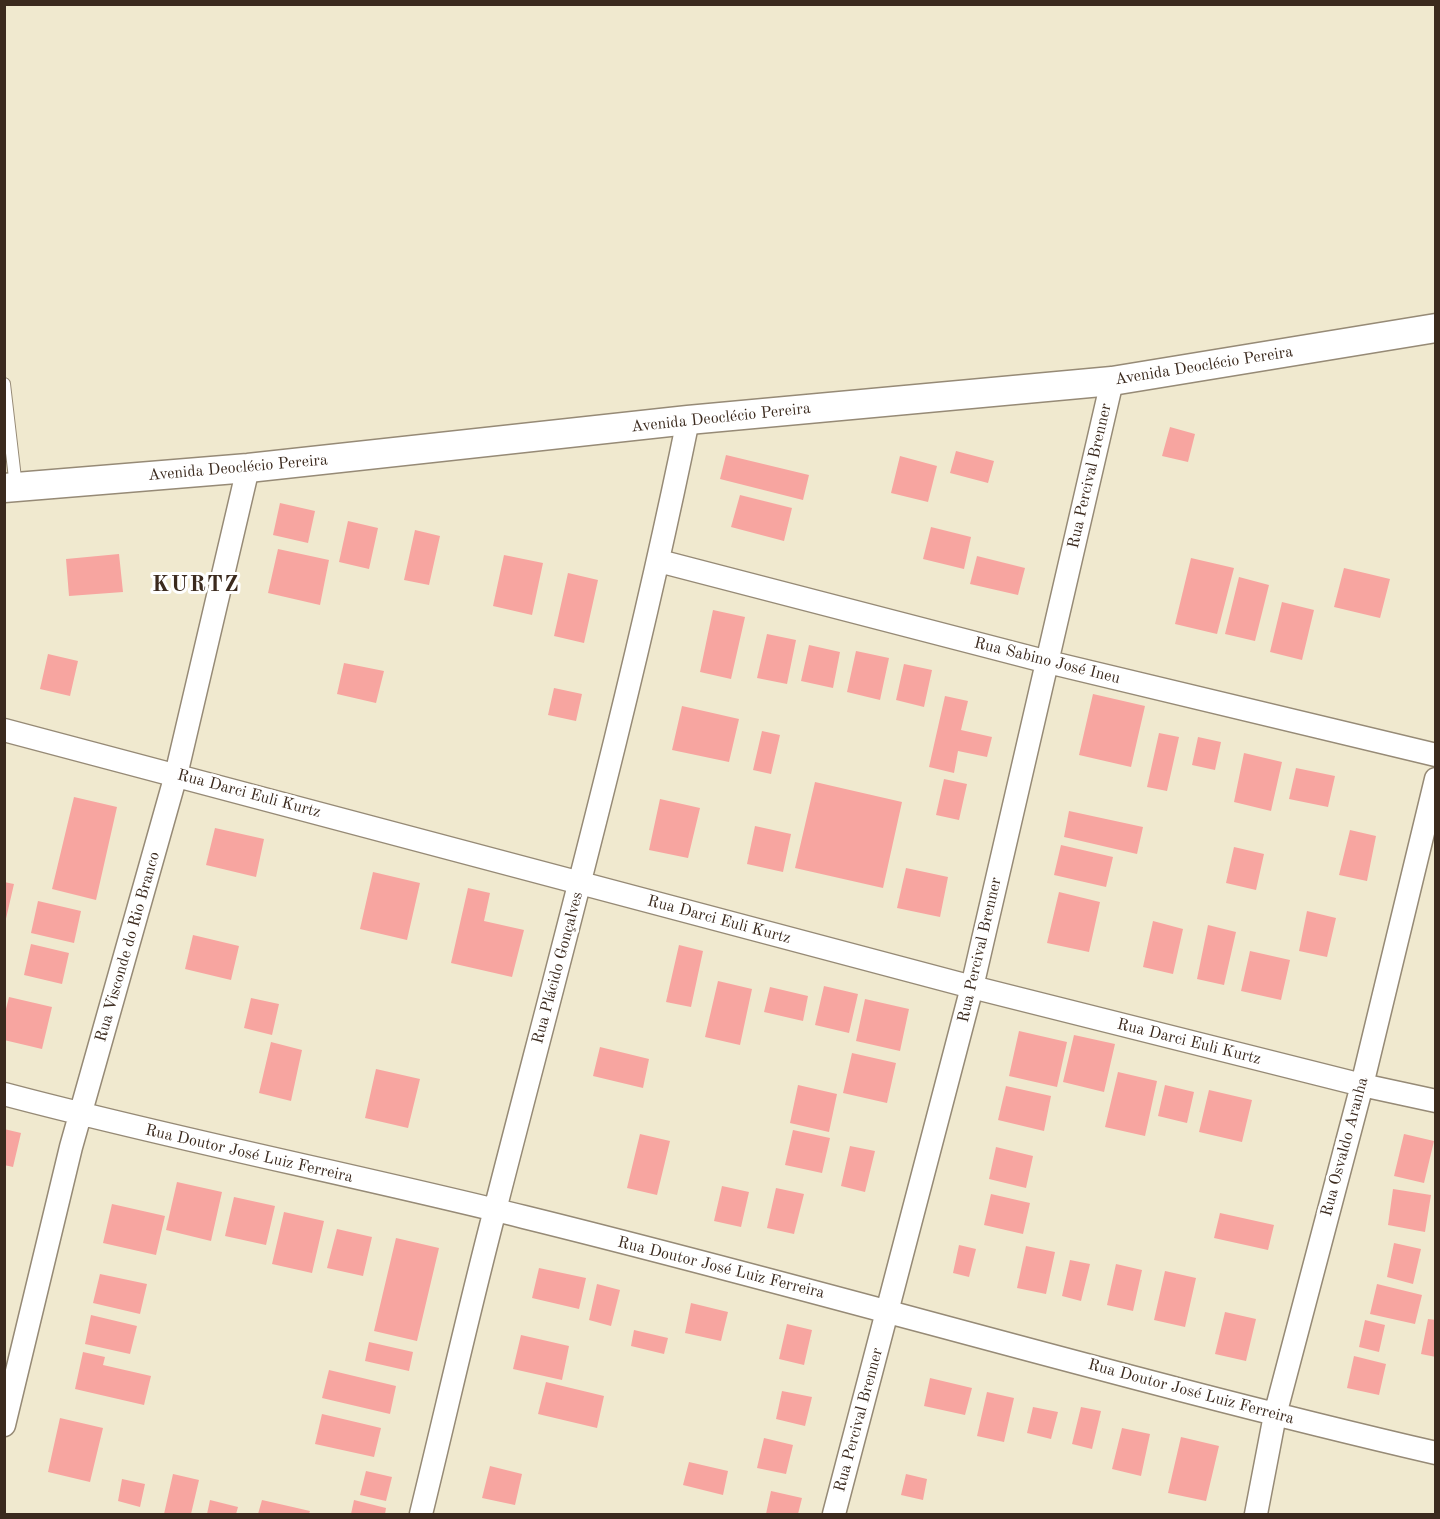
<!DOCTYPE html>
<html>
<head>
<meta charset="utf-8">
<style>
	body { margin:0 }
	#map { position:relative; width:1440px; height:1519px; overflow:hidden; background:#f0e9cf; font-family:"Old Standard TT",serif }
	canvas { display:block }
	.frame { position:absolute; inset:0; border:6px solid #3b2a1e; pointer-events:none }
</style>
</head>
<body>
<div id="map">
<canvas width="1440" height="1519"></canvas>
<div class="frame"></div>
</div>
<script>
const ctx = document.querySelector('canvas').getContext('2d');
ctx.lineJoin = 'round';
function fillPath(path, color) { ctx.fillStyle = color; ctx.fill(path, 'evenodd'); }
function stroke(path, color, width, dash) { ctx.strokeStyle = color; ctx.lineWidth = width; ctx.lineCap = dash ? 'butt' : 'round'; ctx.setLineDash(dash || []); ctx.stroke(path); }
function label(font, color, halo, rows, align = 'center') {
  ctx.font = font + ' "Old Standard TT",serif'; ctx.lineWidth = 6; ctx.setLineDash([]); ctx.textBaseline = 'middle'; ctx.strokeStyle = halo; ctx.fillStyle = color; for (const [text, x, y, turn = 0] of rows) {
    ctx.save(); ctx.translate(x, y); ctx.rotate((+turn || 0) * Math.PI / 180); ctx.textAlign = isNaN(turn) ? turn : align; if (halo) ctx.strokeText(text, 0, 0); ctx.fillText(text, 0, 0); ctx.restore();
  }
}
const building = new Path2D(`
	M 1170,427 L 1195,434 L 1188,462 L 1162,456 Z
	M 956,451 L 994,461 L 988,483 L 950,473 Z
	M 726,455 L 809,475 L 803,500 L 720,479 Z
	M 900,456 L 937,466 L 928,502 L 891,493 Z
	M 740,495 L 792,508 L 784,541 L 731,527 Z
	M 280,503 L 315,511 L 308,543 L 273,535 Z
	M 348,521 L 378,528 L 369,569 L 339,562 Z
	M 931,527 L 971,537 L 964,569 L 923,559 Z
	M 415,530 L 440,536 L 429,585 L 404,580 Z
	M 278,549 L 329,560 L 320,605 L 268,593 Z
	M 119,554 L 123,592 L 69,596 L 66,559 Z
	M 504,555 L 543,563 L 532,615 L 493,606 Z
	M 977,556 L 1025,568 L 1018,595 L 970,584 Z
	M 1191,558 L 1234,568 L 1217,634 L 1175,624 Z
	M 1344,568 L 1390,579 L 1380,618 L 1334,607 Z
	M 568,573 L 598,580 L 584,643 L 554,636 Z
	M 1239,577 L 1269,585 L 1255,641 L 1225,634 Z
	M 1282,602 L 1314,610 L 1302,660 L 1270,652 Z
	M 713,610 L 745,617 L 731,679 L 700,672 Z
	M 767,634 L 796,640 L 787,684 L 757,678 Z
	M 809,645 L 840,652 L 833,688 L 801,681 Z
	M 856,651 L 889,658 L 880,700 L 847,692 Z
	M 48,654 L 78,661 L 70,696 L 40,689 Z
	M 344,663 L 384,671 L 376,703 L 337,694 Z
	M 904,664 L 932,670 L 924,707 L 896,700 Z
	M 554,688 L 582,694 L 576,721 L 548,715 Z
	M 1093,694 L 1145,706 L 1131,767 L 1079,755 Z
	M 945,696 L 968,701 L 961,730 L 992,737 L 987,757 L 958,751 L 954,773 L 929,767 Z
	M 682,706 L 739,719 L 729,762 L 672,750 Z
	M 762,731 L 780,735 L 771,774 L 753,770 Z
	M 1159,733 L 1179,737 L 1167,791 L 1147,787 Z
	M 1198,737 L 1221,742 L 1215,770 L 1192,765 Z
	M 1244,753 L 1282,762 L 1271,811 L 1234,802 Z
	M 1296,768 L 1335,776 L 1328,807 L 1289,799 Z
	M 944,779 L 967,784 L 959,820 L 936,815 Z
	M 815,782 L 902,802 L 883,888 L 795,868 Z
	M 74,797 L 117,807 L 96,900 L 52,889 Z
	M 660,799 L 700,808 L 688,858 L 649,850 Z
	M 1069,811 L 1143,827 L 1137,854 L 1064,837 Z
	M 755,826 L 791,834 L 783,872 L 747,864 Z
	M 215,828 L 264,839 L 256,877 L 206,865 Z
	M 1350,830 L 1376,836 L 1367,881 L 1339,875 Z
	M 1061,845 L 1113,857 L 1106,887 L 1054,875 Z
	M 1234,847 L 1264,854 L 1256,890 L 1226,883 Z
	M 906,868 L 948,877 L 940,917 L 897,908 Z
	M 373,872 L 420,883 L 407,940 L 360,929 Z
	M 4,882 L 14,884 L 5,923 L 4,922 Z
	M 468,888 L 490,893 L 484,921 L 524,930 L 512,977 L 451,963 Z
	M 1059,892 L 1100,902 L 1089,952 L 1047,943 Z
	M 38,901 L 81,911 L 74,943 L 31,933 Z
	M 1307,911 L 1336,918 L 1327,957 L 1299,951 Z
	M 1153,921 L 1183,929 L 1173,974 L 1143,967 Z
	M 1208,925 L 1236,932 L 1224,985 L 1197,979 Z
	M 193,935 L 239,946 L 231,980 L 185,969 Z
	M 31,944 L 69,953 L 62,984 L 24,975 Z
	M 679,945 L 703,951 L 691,1007 L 666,1002 Z
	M 1250,951 L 1290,960 L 1281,1000 L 1241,991 Z
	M 718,981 L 752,989 L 740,1045 L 705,1037 Z
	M 824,986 L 858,994 L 849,1033 L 815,1025 Z
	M 770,987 L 808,996 L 803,1021 L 764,1012 Z
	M 9,997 L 52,1007 L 42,1049 L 4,1040 L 4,1017 Z
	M 251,998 L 279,1004 L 272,1035 L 244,1028 Z
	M 865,999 L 909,1009 L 900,1051 L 856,1041 Z
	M 1019,1031 L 1067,1042 L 1057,1087 L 1009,1076 Z
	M 1074,1035 L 1115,1044 L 1104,1092 L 1063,1082 Z
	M 271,1042 L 302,1050 L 291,1101 L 259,1093 Z
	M 600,1047 L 649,1059 L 643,1088 L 593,1076 Z
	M 852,1053 L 896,1063 L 887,1103 L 843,1093 Z
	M 376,1069 L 420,1079 L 408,1128 L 365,1118 Z
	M 1118,1072 L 1157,1081 L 1145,1136 L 1105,1127 Z
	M 798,1085 L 837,1094 L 829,1132 L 790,1123 Z
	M 1165,1085 L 1194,1092 L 1187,1123 L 1158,1116 Z
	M 1006,1086 L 1051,1096 L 1044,1131 L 998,1120 Z
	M 1209,1090 L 1252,1100 L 1242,1142 L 1199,1132 Z
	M 4,1129 L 21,1133 L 13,1167 L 4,1165 Z
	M 793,1130 L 830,1138 L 822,1173 L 785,1165 Z
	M 640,1134 L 670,1141 L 657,1195 L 627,1188 Z
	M 1404,1134 L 1434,1141 L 1424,1183 L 1394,1176 Z
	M 850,1146 L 875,1151 L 865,1192 L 841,1186 Z
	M 996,1147 L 1033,1156 L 1026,1188 L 989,1179 Z
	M 177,1182 L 222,1192 L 211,1241 L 166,1230 Z
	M 722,1186 L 749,1192 L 741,1227 L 714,1221 Z
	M 776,1188 L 804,1194 L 794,1234 L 767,1228 Z
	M 1393,1189 L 1431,1195 L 1425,1232 L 1388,1225 Z
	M 991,1194 L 1030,1203 L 1023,1234 L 984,1225 Z
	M 234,1197 L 275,1206 L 266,1245 L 225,1236 Z
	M 112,1204 L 165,1216 L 156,1255 L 103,1243 Z
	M 284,1212 L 324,1221 L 312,1273 L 272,1264 Z
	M 1220,1213 L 1274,1225 L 1268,1250 L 1214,1238 Z
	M 337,1229 L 372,1237 L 363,1276 L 327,1268 Z
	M 396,1238 L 439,1248 L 417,1341 L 374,1331 Z
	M 1394,1243 L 1421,1249 L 1413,1284 L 1387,1277 Z
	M 959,1245 L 976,1249 L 969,1277 L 953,1273 Z
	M 1026,1246 L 1055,1252 L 1046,1294 L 1017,1288 Z
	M 1070,1260 L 1090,1264 L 1081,1301 L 1062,1296 Z
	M 1116,1264 L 1142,1270 L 1133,1311 L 1107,1305 Z
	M 539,1268 L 586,1278 L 579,1309 L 532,1298 Z
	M 1165,1271 L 1196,1278 L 1185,1327 L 1154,1320 Z
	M 100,1274 L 147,1284 L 140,1314 L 93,1303 Z
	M 597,1284 L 620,1290 L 611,1326 L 589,1320 Z
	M 1377,1284 L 1422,1295 L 1415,1324 L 1370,1314 Z
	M 691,1303 L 728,1312 L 721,1341 L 685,1333 Z
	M 1225,1312 L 1256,1319 L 1246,1361 L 1215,1354 Z
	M 91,1315 L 137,1326 L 130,1354 L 85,1344 Z
	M 1428,1319 L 1436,1320 L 1436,1357 L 1421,1354 Z
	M 1365,1320 L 1385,1325 L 1379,1352 L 1359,1347 Z
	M 787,1324 L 812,1330 L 804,1365 L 779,1359 Z
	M 634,1330 L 668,1338 L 664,1354 L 631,1346 Z
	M 521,1335 L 569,1346 L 562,1380 L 513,1369 Z
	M 369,1342 L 413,1352 L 409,1371 L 365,1361 Z
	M 83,1352 L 105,1357 L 103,1365 L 151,1376 L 144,1405 L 75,1389 Z
	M 1354,1356 L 1386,1364 L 1379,1395 L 1347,1388 Z
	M 329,1370 L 396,1386 L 390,1414 L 322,1398 Z
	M 930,1378 L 972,1388 L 965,1415 L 924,1406 Z
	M 546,1382 L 604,1396 L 597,1428 L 538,1414 Z
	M 782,1391 L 812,1397 L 805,1426 L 776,1419 Z
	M 987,1392 L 1014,1398 L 1004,1442 L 977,1436 Z
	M 1033,1407 L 1058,1412 L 1051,1439 L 1027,1433 Z
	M 1081,1407 L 1101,1411 L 1092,1449 L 1072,1444 Z
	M 322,1414 L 381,1428 L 374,1457 L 315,1444 Z
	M 60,1418 L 103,1428 L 90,1482 L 48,1472 Z
	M 1122,1428 L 1150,1434 L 1141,1476 L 1112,1469 Z
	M 1181,1437 L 1219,1446 L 1206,1501 L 1168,1493 Z
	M 764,1438 L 793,1445 L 786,1474 L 757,1468 Z
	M 689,1462 L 728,1471 L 723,1495 L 683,1485 Z
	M 490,1466 L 522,1474 L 515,1505 L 482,1498 Z
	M 366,1471 L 392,1477 L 386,1501 L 360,1495 Z
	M 173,1474 L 199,1480 L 191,1514 L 164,1514 Z
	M 906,1474 L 927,1479 L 923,1500 L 901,1495 Z
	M 122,1479 L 145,1484 L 140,1507 L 118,1501 Z
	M 771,1491 L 802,1498 L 798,1514 L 766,1514 Z
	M 210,1500 L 238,1507 L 236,1514 L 207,1514 Z
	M 262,1500 L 310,1511 L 309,1514 L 258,1514 Z
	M 354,1500 L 386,1508 L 385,1514 L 351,1514 Z`);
const service = new Path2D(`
	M 4,384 L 16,487`);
const minor = new Path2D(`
	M 659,561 L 1048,662 L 1436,755
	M 4,730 L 972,987 L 1362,1085 L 1436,1101
	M 4,1094 C 177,1140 351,1174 524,1217 C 829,1292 1130,1382 1436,1453
	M 4,1425 L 71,1147 L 176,775 L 248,468
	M 421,1514 C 446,1412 469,1309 496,1206 C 563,945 634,685 688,420
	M 834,1514 L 972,987 L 1112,381
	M 1256,1514 L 1275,1415 L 1362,1085 L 1436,779`);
const tertiary = new Path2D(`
	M 4,488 L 248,468 L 688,420 L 1112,381 L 1436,328`);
const streetNames = [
	["Avenida Deoclécio Pereira",1204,366,-9],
	["Avenida Deoclécio Pereira",721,418,-6],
	["Avenida Deoclécio Pereira",238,468,-5],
	["Rua Percival Brenner",1090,476,-77],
	["Rua Sabino José Ineu",1047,661,14],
	["Rua Darci Euli Kurtz",249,794,15],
	["Rua Darci Euli Kurtz",719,920,15],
	["Rua Visconde do Rio Branco",128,947,-74],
	["Rua Percival Brenner",980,950,-77],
	["Rua Plácido Gonçalves",558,968,-75],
	["Rua Darci Euli Kurtz",1189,1042,14],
	["Rua Osvaldo Aranha",1345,1147,-75],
	["Rua Doutor José Luiz Ferreira",249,1154,13],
	["Rua Doutor José Luiz Ferreira",721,1268,14],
	["Rua Doutor José Luiz Ferreira",1191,1392,15],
	["Rua Percival Brenner",859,1420,-75]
];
const districtNames = [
	["KURTZ",196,585]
];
fillPath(building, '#f7a5a0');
stroke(service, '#968a76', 14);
stroke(minor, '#968a76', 25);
stroke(tertiary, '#968a76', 31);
stroke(service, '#fff', 12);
stroke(minor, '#fff', 22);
stroke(tertiary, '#fff', 28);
label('16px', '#3b2a1e', '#fff', streetNames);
ctx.letterSpacing = '1.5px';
label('bold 22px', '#3b2a1e', '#fff', districtNames);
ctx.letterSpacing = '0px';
</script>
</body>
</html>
